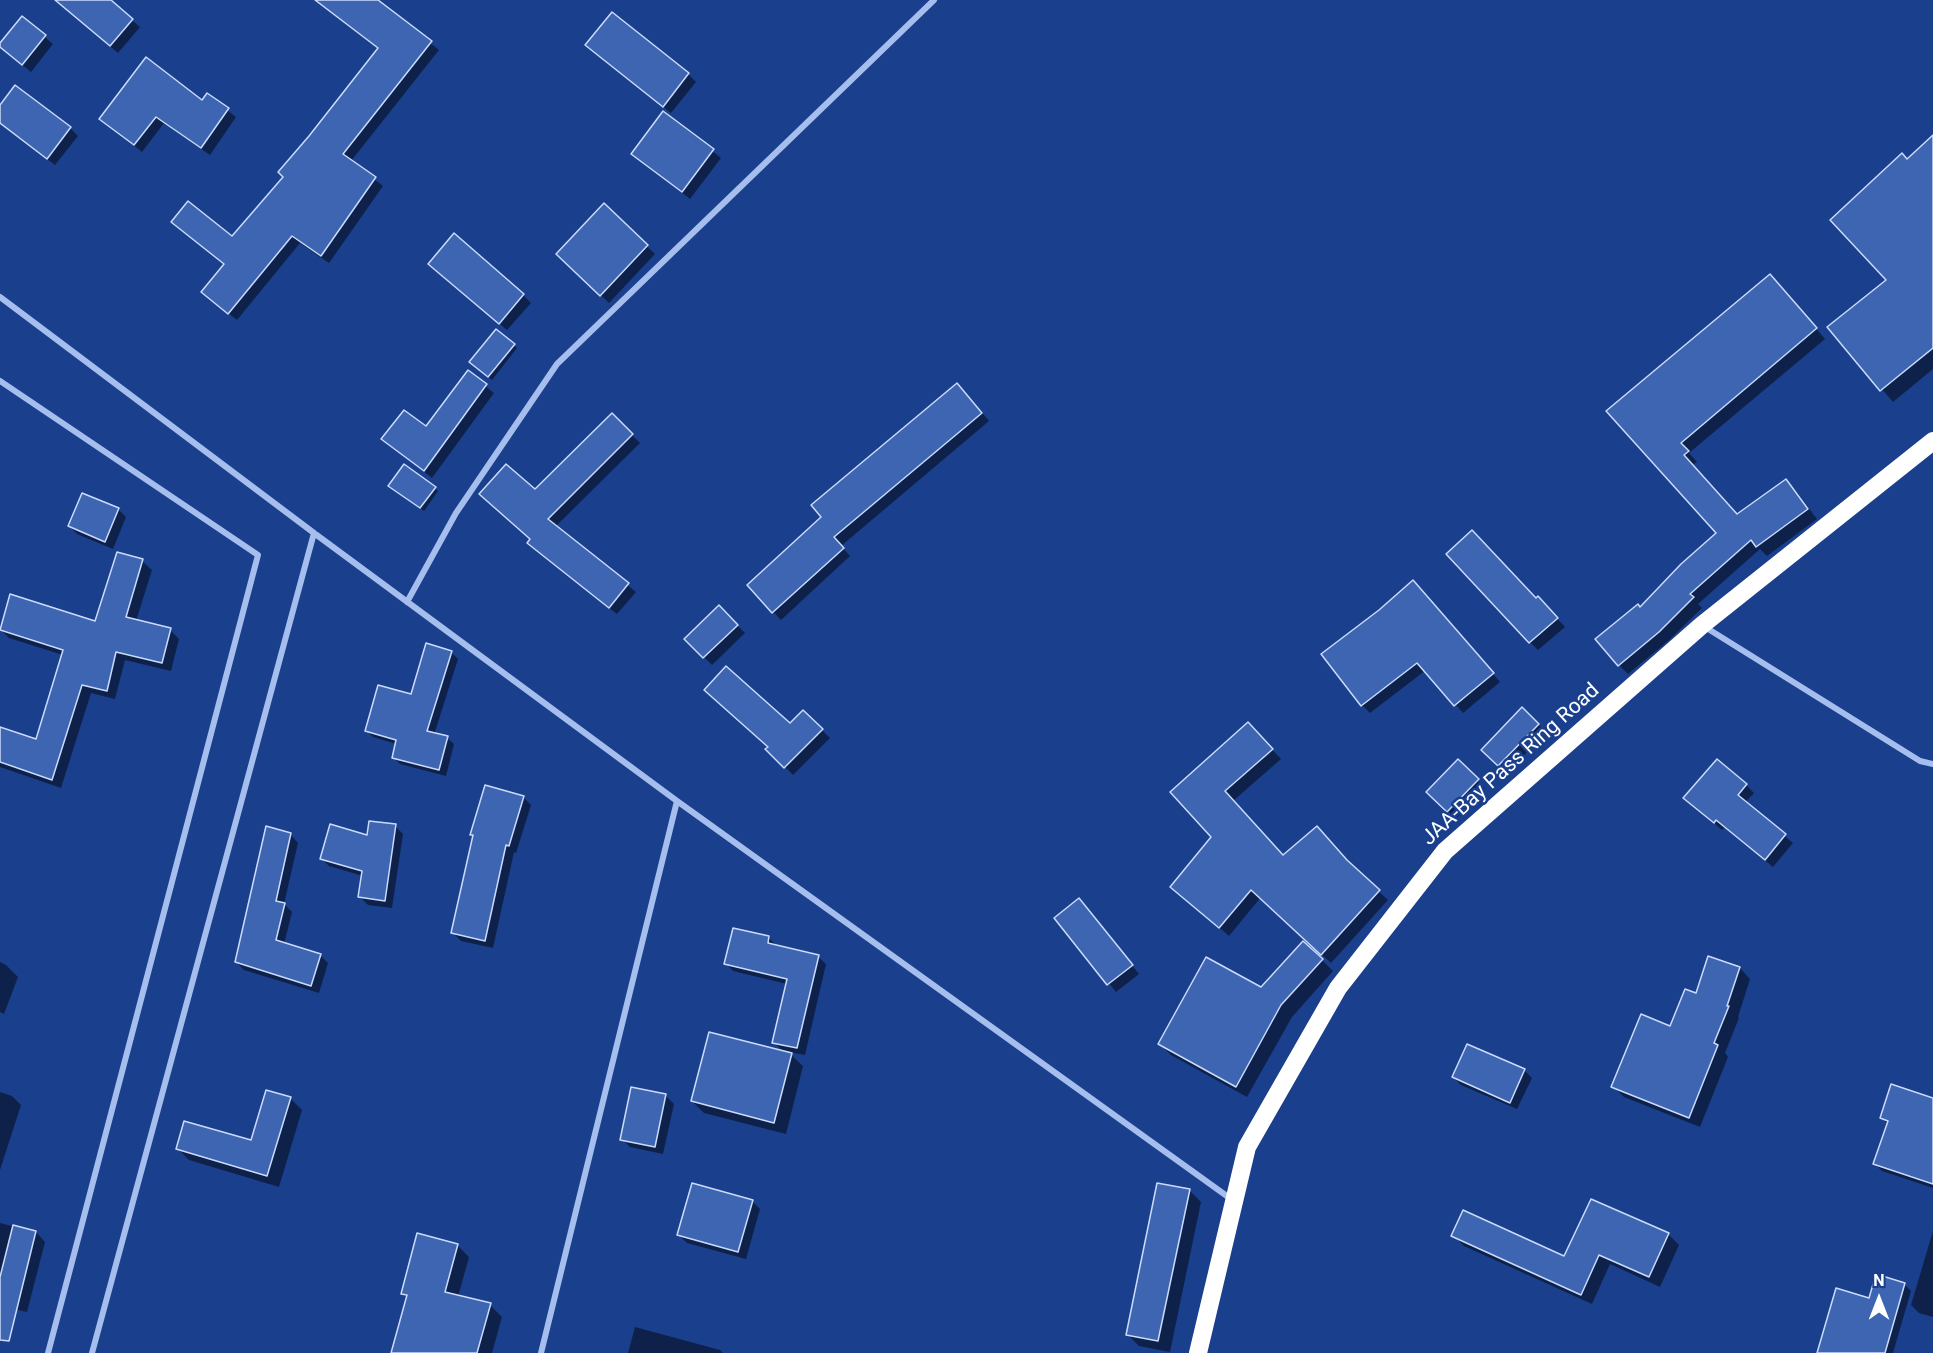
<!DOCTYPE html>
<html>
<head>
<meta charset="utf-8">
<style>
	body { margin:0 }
	#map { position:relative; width:1933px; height:1353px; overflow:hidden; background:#1a3f8c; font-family:Roboto,sans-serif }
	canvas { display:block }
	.north { position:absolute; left:1849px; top:1269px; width:60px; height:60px; -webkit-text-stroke:4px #1a3f8c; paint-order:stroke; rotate:0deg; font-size:16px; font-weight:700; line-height:24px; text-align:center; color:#fff }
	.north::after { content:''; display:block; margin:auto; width:21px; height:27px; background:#fff; clip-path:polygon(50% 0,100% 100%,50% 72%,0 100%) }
</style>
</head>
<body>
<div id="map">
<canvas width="1933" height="1353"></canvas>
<div class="north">N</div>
</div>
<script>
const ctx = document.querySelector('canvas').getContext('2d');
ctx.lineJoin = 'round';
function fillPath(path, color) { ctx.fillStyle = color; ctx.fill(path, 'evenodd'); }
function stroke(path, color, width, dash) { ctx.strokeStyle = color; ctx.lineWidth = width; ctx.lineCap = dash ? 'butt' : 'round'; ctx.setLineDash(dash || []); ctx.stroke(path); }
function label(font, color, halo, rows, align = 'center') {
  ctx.font = font + ' Roboto,sans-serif'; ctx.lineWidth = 5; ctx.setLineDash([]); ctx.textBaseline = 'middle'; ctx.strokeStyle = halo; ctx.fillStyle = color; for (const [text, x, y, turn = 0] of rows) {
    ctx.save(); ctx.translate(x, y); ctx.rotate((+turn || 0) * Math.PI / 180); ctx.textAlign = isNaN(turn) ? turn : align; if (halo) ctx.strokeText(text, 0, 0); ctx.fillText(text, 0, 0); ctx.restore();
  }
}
const shadow = new Path2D(`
	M 78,0 L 108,0 L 140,27 L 118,53 L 77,18 Z
	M 339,0 L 376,0 L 439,50 L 351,161 L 383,186 L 329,263 L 300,243 L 237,320 L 210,299 L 225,265 L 232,238 L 285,177 L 379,49 Z
	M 22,18 L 53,44 L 31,72 L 8,53 Z
	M 587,45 L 688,74 L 696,82 L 671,113 Z
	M 208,95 L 236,117 L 210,155 L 164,123 L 142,152 L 101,119 L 202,102 Z
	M 0,108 L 70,128 L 78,136 L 55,165 L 0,123 Z
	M 664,113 L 721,158 L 690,199 L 641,161 Z
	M 1933,137 L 1933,369 L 1893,402 L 1829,327 L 1888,280 L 1907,160 Z
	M 604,205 L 655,254 L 609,303 L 558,254 Z
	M 438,271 L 523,295 L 531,303 L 507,330 Z
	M 1779,285 L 1825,339 L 1689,453 L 1697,462 L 1692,465 L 1737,515 L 1786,480 L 1795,490 L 1817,519 L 1767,556 L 1760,549 L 1698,604 L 1702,608 L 1668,641 L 1628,674 L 1619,665 L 1641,609 L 1718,533 L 1608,411 Z
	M 514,345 L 517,348 L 492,380 L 475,366 Z
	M 468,372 L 494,393 L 432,478 L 383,439 L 426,429 Z
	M 965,392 L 989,421 L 841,546 L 850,556 L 781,620 L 749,586 Z
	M 612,415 L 640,443 L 555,527 L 636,592 L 617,614 L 537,550 L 532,539 L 535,491 Z
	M 435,488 L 438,491 L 424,511 L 394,489 Z
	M 83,495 L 119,510 L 126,517 L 113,549 L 77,534 L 69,526 Z
	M 142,561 L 152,570 L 136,621 L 170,630 L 179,639 L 171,671 L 125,660 L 115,699 L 91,693 L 61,788 L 0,767 L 0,728 L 37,741 L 63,655 L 9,638 L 0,629 L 11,596 L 96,623 Z
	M 1421,589 L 1500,682 L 1463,713 L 1426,670 L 1370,713 L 1362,705 Z
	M 1538,598 L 1565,627 L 1538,650 L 1530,642 L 1536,600 Z
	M 719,607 L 745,633 L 712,665 L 686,639 Z
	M 451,652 L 458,659 L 434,735 L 447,738 L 454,744 L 446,776 L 400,764 L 393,757 L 396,744 L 373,737 L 366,730 L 412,695 Z
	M 1522,709 L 1546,732 L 1507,773 L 1483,750 Z
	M 803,712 L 830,738 L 793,775 L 768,749 Z
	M 1257,733 L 1281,759 L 1233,801 L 1284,857 L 1352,867 L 1388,900 L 1331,963 L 1261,897 L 1229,936 L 1172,887 L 1213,837 L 1172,792 Z
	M 1458,761 L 1485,788 L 1456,819 L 1428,792 Z
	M 1746,785 L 1754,793 L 1745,803 L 1793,843 L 1773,867 L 1725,827 L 1722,830 L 1693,805 Z
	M 523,797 L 531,805 L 516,853 L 514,852 L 493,948 L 461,941 L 453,933 L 474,836 L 472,834 Z
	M 395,826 L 403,834 L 392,908 L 368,905 L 360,897 L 363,876 L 329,866 L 321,858 Z
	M 267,828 L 291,835 L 298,843 L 284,904 L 292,912 L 284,944 L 320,955 L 328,963 L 319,993 L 244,970 L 236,962 Z
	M 1079,900 L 1139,974 L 1116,992 L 1056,918 Z
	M 769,938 L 777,946 L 818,957 L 826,964 L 805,1055 L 788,1052 L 803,1066 L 786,1134 L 704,1113 L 692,1101 L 784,1053 L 774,1042 L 787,984 L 733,971 L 726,963 Z
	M 1322,960 L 1333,971 L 1292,1017 L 1247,1097 L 1171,1055 L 1160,1044 L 1262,988 Z
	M 0,962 L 6,965 L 18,977 L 4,1014 L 0,1012 Z
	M 1740,968 L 1750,979 L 1738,1017 L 1739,1018 L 1725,1053 L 1728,1057 L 1700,1127 L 1624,1097 L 1613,1086 L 1671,1027 L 1697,995 Z
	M 1524,1070 L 1532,1078 L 1517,1109 L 1461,1085 L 1453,1077 Z
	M 633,1089 L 666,1096 L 674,1104 L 663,1154 L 630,1147 L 622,1139 Z
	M 0,1092 L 12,1096 L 21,1105 L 0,1170 Z
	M 290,1098 L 302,1110 L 279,1187 L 189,1160 L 177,1148 L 252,1142 Z
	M 1933,1100 L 1933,1188 L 1882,1171 L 1874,1163 L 1888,1124 L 1881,1117 Z
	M 693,1185 L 753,1202 L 760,1209 L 746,1259 L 687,1243 L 679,1235 Z
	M 1189,1190 L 1201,1202 L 1170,1352 L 1139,1346 L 1127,1334 Z
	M 0,1223 L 36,1232 L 45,1242 L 27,1312 L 5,1307 L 0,1302 Z
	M 1933,1231 L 1933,1317 L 1919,1313 L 1911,1305 Z
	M 1668,1234 L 1679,1245 L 1660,1287 L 1610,1264 L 1592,1304 L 1464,1246 L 1453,1235 L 1565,1258 Z
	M 457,1245 L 469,1257 L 458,1297 L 490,1305 L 502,1317 L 492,1353 L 392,1353 L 408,1298 L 403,1293 Z
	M 1904,1284 L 1911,1291 L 1893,1353 L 1824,1353 L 1870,1300 Z
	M 635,1327 L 720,1350 L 723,1353 L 628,1353 Z`);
const building = new Path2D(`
	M 55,0 L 111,0 L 133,19 L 110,46 Z
	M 315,0 L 378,0 L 432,41 L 343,154 L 376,177 L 321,256 L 292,236 L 228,314 L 201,292 L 224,264 L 171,222 L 188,201 L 232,236 L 283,177 L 278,172 L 309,136 L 378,48 Z
	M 612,12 L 689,73 L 663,107 L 585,45 Z
	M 22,16 L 46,35 L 22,65 L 0,47 L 0,43 Z
	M 146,57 L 202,100 L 207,93 L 229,108 L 201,148 L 156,117 L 134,145 L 99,119 Z
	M 15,85 L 71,127 L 47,159 L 0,123 L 0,105 Z
	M 663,111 L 714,149 L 682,192 L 631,154 Z
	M 1933,135 L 1933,348 L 1880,391 L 1827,327 L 1886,280 L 1830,220 L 1902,153 L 1907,159 Z
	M 604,203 L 648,245 L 600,296 L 556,254 Z
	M 454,233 L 524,294 L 499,324 L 428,264 Z
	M 1770,274 L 1817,328 L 1681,443 L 1689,451 L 1684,455 L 1737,514 L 1786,479 L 1808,509 L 1756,547 L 1751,540 L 1690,594 L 1694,597 L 1659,632 L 1618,666 L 1595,639 L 1638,604 L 1640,607 L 1681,564 L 1716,533 L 1606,411 Z
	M 496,329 L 515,344 L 488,377 L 469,362 Z
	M 468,370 L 487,384 L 424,471 L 381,439 L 404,410 L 426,426 Z
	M 957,383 L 982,413 L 834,537 L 844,548 L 772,613 L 747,585 L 821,517 L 811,505 Z
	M 612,413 L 633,434 L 548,519 L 629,583 L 609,608 L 527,543 L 530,539 L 479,494 L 506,464 L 535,489 Z
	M 404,464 L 436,487 L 420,508 L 388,486 Z
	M 82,493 L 119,508 L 105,542 L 68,526 Z
	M 1472,530 L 1536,598 L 1538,596 L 1558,618 L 1529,643 L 1446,554 Z
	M 117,552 L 143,559 L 126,617 L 171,628 L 162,663 L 116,652 L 107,691 L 82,685 L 52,780 L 0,762 L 0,727 L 36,739 L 63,650 L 0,630 L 10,594 L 95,621 Z
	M 1413,580 L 1494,673 L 1454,706 L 1417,663 L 1361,706 L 1321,654 L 1379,610 Z
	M 719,605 L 738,625 L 703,658 L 684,639 Z
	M 426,643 L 452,651 L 427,731 L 448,736 L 439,770 L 392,758 L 396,740 L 365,731 L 378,685 L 411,694 Z
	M 726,666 L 790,723 L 803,710 L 823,729 L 784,768 L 765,749 L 768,747 L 704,690 Z
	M 1522,707 L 1539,724 L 1498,766 L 1481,750 Z
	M 1248,722 L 1273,749 L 1225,791 L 1283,855 L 1317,826 L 1347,860 L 1380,890 L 1321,955 L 1251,890 L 1219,928 L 1170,887 L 1211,837 L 1170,792 Z
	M 1458,759 L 1479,779 L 1447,812 L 1426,792 Z
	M 1717,759 L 1747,784 L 1738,795 L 1786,834 L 1765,860 L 1716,820 L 1714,823 L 1683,798 Z
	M 485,785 L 524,796 L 509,846 L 506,845 L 485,941 L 451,933 L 473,835 L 470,835 Z
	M 369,821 L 396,824 L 385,901 L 358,897 L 362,871 L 320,859 L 330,824 L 367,835 Z
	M 266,826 L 291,833 L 276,901 L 285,903 L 276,940 L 321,954 L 311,986 L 235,962 Z
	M 1079,898 L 1133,965 L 1107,985 L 1054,918 Z
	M 733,928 L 769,936 L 768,943 L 819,955 L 797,1048 L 772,1043 L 787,979 L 724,964 Z
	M 1303,941 L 1323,959 L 1281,1005 L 1236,1087 L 1158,1044 L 1206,957 L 1261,987 Z
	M 1708,956 L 1740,967 L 1727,1006 L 1729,1006 L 1714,1043 L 1718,1045 L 1689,1118 L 1611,1087 L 1641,1014 L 1670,1026 L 1685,989 L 1696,993 Z
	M 709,1032 L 792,1053 L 774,1123 L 691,1101 Z
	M 1467,1044 L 1525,1069 L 1510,1103 L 1452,1077 Z
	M 1891,1084 L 1933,1098 L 1933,1184 L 1873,1164 L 1888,1121 L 1880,1118 Z
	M 631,1087 L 666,1094 L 655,1147 L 620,1140 Z
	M 266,1090 L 291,1097 L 267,1176 L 176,1149 L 184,1121 L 251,1140 Z
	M 692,1183 L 753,1200 L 738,1252 L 677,1235 Z
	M 1157,1183 L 1190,1189 L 1158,1341 L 1126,1335 Z
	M 1591,1199 L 1669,1233 L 1649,1277 L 1599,1255 L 1581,1295 L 1451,1236 L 1463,1210 L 1564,1256 Z
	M 13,1225 L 36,1231 L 9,1341 L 0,1340 L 0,1277 Z
	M 417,1233 L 458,1244 L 445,1292 L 491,1303 L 477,1353 L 391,1353 L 407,1295 L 401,1294 Z
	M 1876,1274 L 1905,1283 L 1885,1353 L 1817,1353 L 1836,1288 L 1869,1298 Z`);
const street = new Path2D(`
	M 0,297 L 314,533 L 677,801 L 1231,1199
	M 0,381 L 258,555 L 48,1353
	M 407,602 L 456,513 L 557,364 L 934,0
	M 1705,627 L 1920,761 L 1933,764
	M 92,1353 L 314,533
	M 541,1353 L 677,801`);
const highway = new Path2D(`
	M 1198,1353 L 1247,1147 L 1338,988 L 1445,851 L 1702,625 L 1933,441`);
const streetNames = [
	["JAA-Bay Pass Ring Road",1511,765,-42]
];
fillPath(shadow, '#0007');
fillPath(building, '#3e65b2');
stroke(building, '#cbdbfa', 1.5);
stroke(street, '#a6beee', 6);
stroke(highway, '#fff', 18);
label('21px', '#fff', '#1a3f8c', streetNames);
</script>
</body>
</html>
